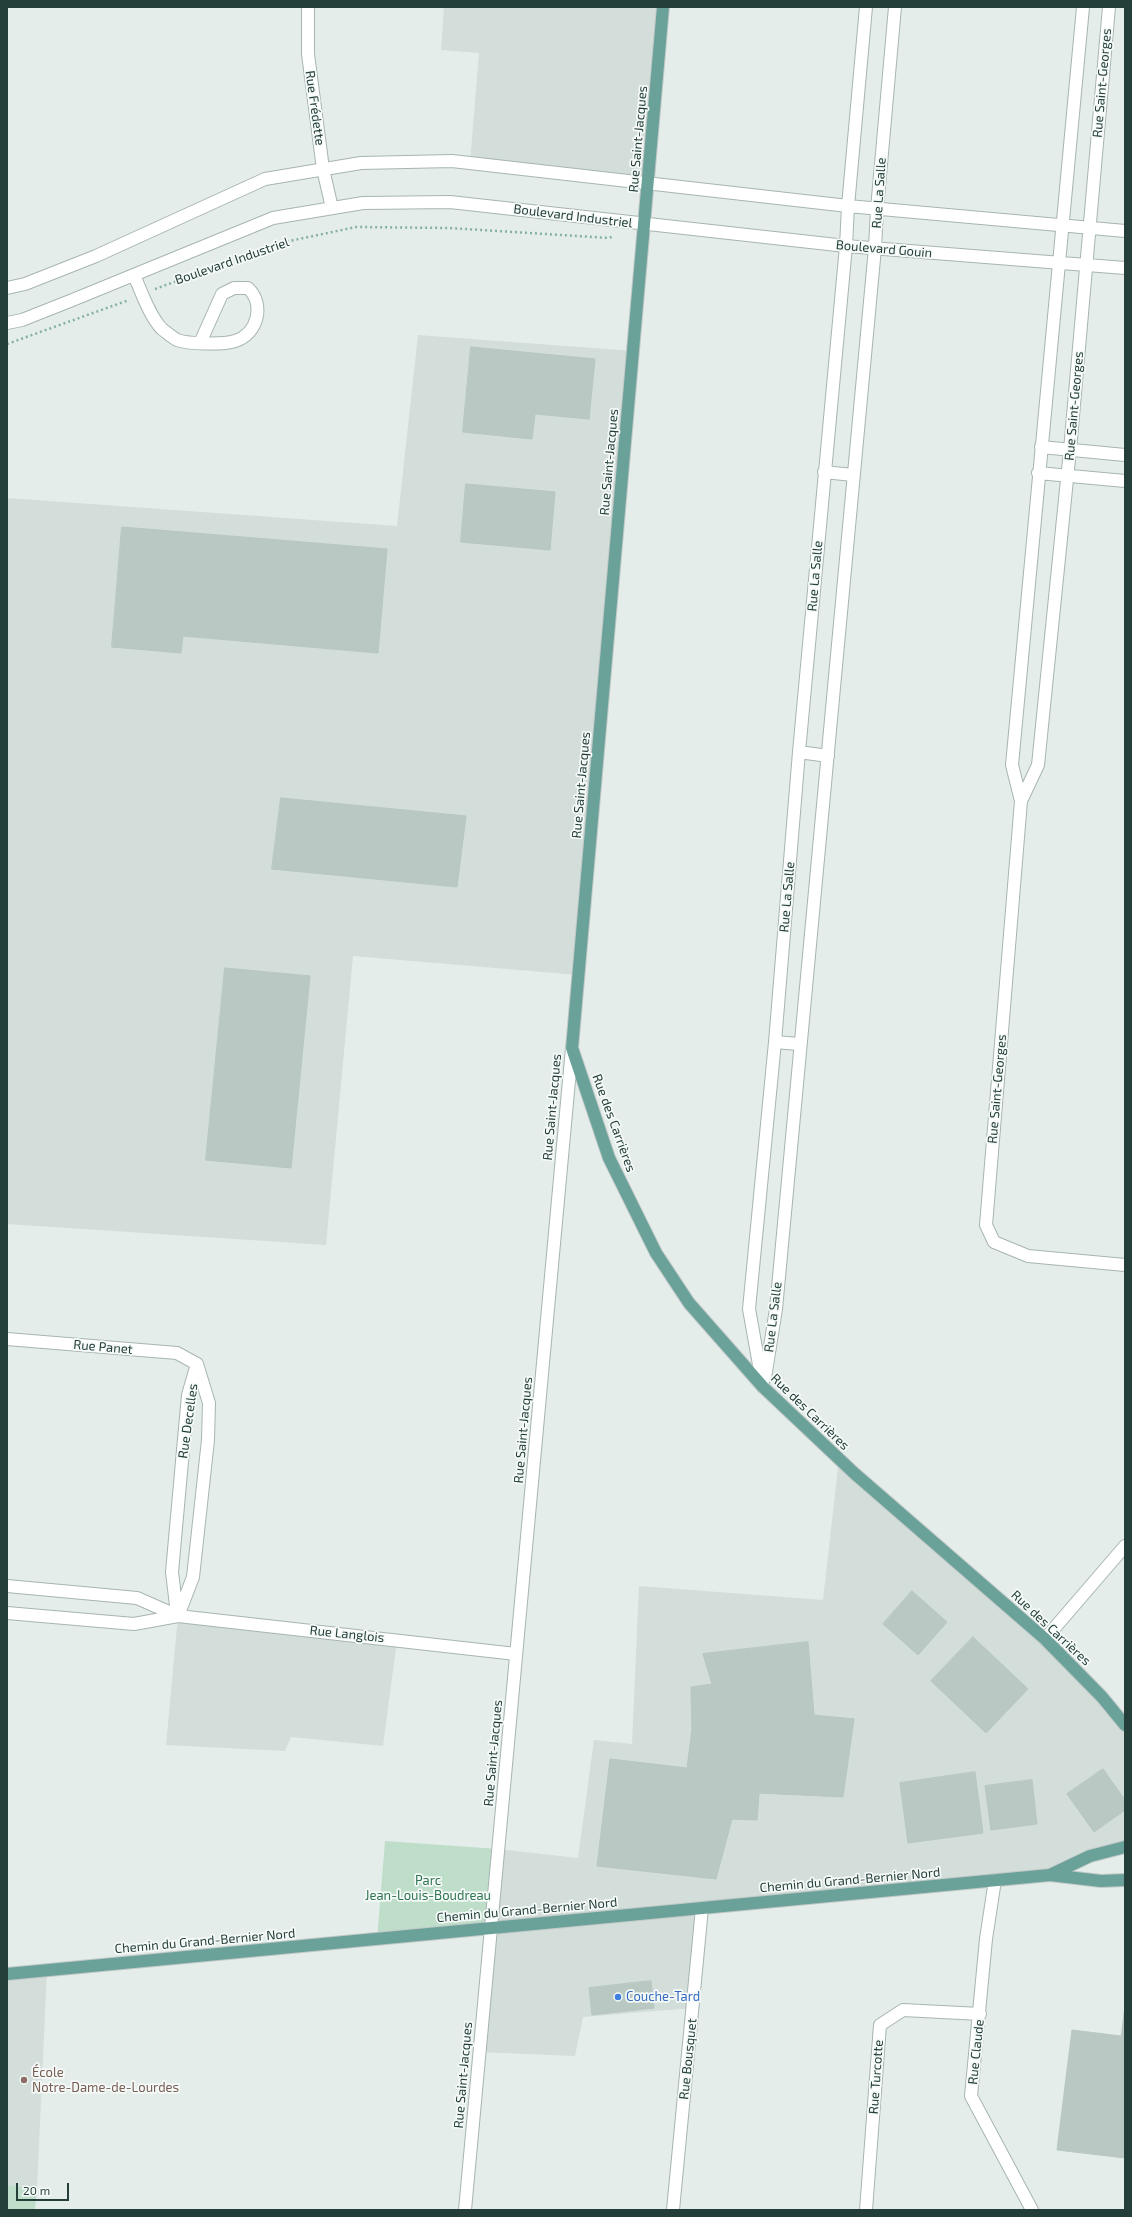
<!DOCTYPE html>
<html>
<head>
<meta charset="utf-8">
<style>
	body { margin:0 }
	#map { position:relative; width:1132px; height:2217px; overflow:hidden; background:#e4edea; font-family:"Exo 2",sans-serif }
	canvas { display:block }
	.frame { position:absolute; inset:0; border:8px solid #243f3a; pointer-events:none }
	.scale { position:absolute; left:16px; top:2183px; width:53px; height:18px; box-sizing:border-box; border:2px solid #243f3a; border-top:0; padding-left:5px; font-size:12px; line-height:14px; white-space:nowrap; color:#243f3a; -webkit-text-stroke:3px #f5faf8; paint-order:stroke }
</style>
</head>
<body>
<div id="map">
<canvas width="1132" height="2217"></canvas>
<div class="frame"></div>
<div class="scale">20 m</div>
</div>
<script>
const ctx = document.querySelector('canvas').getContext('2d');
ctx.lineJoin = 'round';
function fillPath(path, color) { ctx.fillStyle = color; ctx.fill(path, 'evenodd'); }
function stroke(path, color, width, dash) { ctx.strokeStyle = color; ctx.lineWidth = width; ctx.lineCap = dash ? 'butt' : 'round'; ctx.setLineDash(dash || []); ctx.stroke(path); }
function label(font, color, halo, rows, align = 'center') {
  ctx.font = font + ' "Exo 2",sans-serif'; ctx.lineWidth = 3.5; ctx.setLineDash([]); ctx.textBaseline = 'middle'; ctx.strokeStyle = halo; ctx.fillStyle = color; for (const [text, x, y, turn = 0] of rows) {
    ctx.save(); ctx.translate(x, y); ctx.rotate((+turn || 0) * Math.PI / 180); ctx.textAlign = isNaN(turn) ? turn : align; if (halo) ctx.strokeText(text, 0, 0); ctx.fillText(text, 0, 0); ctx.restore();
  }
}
const built = new Path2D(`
	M 444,7 L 663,7 L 648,184 L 470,163 L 479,53 L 441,50 Z
	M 418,335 L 633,351 L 578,975 L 353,956 L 326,1245 L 7,1224 L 7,498 L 397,526 Z
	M 839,1459 L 1045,1639 L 1125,1725 L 1125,1847 L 1050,1875 L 703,1908 L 693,2008 L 583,2017 L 575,2056 L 480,2052 L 498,1849 L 578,1858 L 594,1740 L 632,1744 L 639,1586 L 823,1600 Z
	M 178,1616 L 397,1640 L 383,1746 L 291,1737 L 285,1751 L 166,1745 Z
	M 47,1970 L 37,2189 L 7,2185 L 7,1974 Z`);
const green = new Path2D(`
	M 385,1841 L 498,1849 L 491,1927 L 377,1939 Z
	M 7,2185 L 37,2189 L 35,2210 L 7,2210 Z`);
const building = new Path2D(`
	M 471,347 L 595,359 L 589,419 L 535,414 L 532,439 L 463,432 Z
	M 466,484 L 555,492 L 550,550 L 461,542 Z
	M 122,527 L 387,549 L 378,653 L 183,636 L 181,653 L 112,647 Z
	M 281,798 L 466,816 L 457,887 L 272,869 Z
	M 225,968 L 310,976 L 291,1168 L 206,1160 Z
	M 912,1591 L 947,1622 L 918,1655 L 883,1624 Z
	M 973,1637 L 1028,1689 L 986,1733 L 931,1681 Z
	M 808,1642 L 814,1715 L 854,1719 L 843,1797 L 759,1793 L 757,1820 L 732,1819 L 716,1879 L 597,1866 L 610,1759 L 687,1768 L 692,1729 L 691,1687 L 712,1684 L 703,1654 Z
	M 1103,1769 L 1125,1800 L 1125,1810 L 1094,1832 L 1067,1794 Z
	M 975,1772 L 983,1833 L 908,1843 L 900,1783 Z
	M 1032,1780 L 1037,1824 L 991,1830 L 985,1786 Z
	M 651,1981 L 654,2008 L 592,2015 L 589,1988 Z
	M 1125,2006 L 1125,2158 L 1057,2150 L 1072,2030 L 1121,2036 Z`);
const path = new Path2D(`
	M 155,289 L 280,243 L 356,227 L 450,228 L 609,238 L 614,236
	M 7,344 L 129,300`);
const minor = new Path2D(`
	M 308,7 L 308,54 L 323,169 L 332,208
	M 1083,7 L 1012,765 L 1021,801 L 986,1225 L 994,1242 L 1028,1256 L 1125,1265
	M 134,275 C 141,291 150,317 162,329 C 166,332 173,338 177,340 C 188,344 223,345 235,341 C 258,334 265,304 248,288 L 234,288 L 222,294 L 200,343
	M 7,288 L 25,284 L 96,256 L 265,179 L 361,163 L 452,161 L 848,206 L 1125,231
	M 7,323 L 22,320 L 70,301 L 273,218 L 363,203 L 450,202 L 846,246 L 1125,268
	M 1041,447 L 1125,455
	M 824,472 L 853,475
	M 1038,473 L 1125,481
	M 799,752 L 828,756
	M 1021,801 L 1038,765 L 1070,450 L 1109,7
	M 775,1042 L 799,1044
	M 7,1339 L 177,1353 L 197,1364
	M 765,1378 L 776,1309 L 875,248 L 877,209 L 895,7
	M 763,1387 L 749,1309 L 775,1042 L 799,752 L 846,246 L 848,206 L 866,7
	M 7,1586 L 137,1598 L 178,1616
	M 7,1613 L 134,1624 L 178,1616 L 516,1654
	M 177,1614 L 172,1572 L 188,1395 L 197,1364
	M 178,1616 L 193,1577 L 208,1440 L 209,1403 L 197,1364
	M 1045,1639 L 1125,1546
	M 995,1880 L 986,1939 L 971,2096 L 1032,2210
	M 465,2210 L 572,1048
	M 673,2210 L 702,1908
	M 866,2210 L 880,2025 L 903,2010 L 980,2014`);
const major = new Path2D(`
	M 663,7 L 572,1048 L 609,1158 L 656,1253 L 689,1303 L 763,1387 L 854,1473 L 1045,1639 L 1102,1697 L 1125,1725
	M 1050,1875 L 1090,1856 L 1125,1847
	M 7,1974 L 1050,1875 L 1101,1881 L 1125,1880`);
const markers = [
	[618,1997,4,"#3f7fe0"],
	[24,2080,4,"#8d6e63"]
];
const streetNames = [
	["Rue Saint-Georges",1102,83,-85],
	["Rue Frédette",315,108,82],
	["Rue Saint-Jacques",638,139,-85],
	["Rue La Salle",879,193,-86],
	["Boulevard Industriel",573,216,7],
	["Boulevard Gouin",884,249,5],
	["Boulevard Industriel",232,261,-19],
	["Rue Saint-Georges",1074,406,-85],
	["Rue Saint-Jacques",609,462,-85],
	["Rue La Salle",815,576,-85],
	["Rue Saint-Jacques",581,785,-85],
	["Rue La Salle",787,897,-85],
	["Rue Saint-Georges",997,1089,-85],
	["Rue Saint-Jacques",552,1107,-85],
	["Rue des Carrières",614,1123,70],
	["Rue La Salle",773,1317,-83],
	["Rue Panet",103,1347,5],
	["Rue des Carrières",810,1412,44],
	["Rue Decelles",188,1421,-82],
	["Rue Saint-Jacques",523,1430,-85],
	["Rue des Carrières",1051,1628,43],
	["Rue Langlois",347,1634,6],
	["Rue Saint-Jacques",493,1753,-85],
	["Chemin du Grand-Bernier Nord",850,1880,-5],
	["Chemin du Grand-Bernier Nord",527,1910,-5],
	["Chemin du Grand-Bernier Nord",205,1941,-5],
	["Rue Claude",976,2052,-84],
	["Rue Bousquet",688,2059,-84],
	["Rue Saint-Jacques",463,2075,-85],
	["Rue Turcotte",876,2077,-86]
];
const parkNames = [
	["Parc",428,1881],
	["Jean-Louis-Boudreau",428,1896]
];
const shopNames = [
	["Couche-Tard",626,1997]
];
const educationNames = [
	["École",32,2073],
	["Notre-Dame-de-Lourdes",32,2088]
];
fillPath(built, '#d3ddda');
fillPath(green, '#bedeca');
fillPath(building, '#bac8c4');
stroke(building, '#b7c7c2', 1);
stroke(minor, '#a7b5b2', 14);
stroke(major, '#c2c9c8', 14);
stroke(path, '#86b0a7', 2.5, [2, 3]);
stroke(minor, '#fff', 12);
stroke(major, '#6aa299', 12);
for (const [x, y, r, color] of markers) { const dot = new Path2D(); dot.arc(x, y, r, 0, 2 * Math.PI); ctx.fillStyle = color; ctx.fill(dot); stroke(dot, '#f5faf8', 1.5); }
label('13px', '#243f3a', '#f5faf8', streetNames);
label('13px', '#2f7551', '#f5faf8', parkNames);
label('13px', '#366cbe', '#f5faf8', shopNames, 'left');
label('13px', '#785e54', '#f5faf8', educationNames, 'left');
</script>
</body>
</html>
